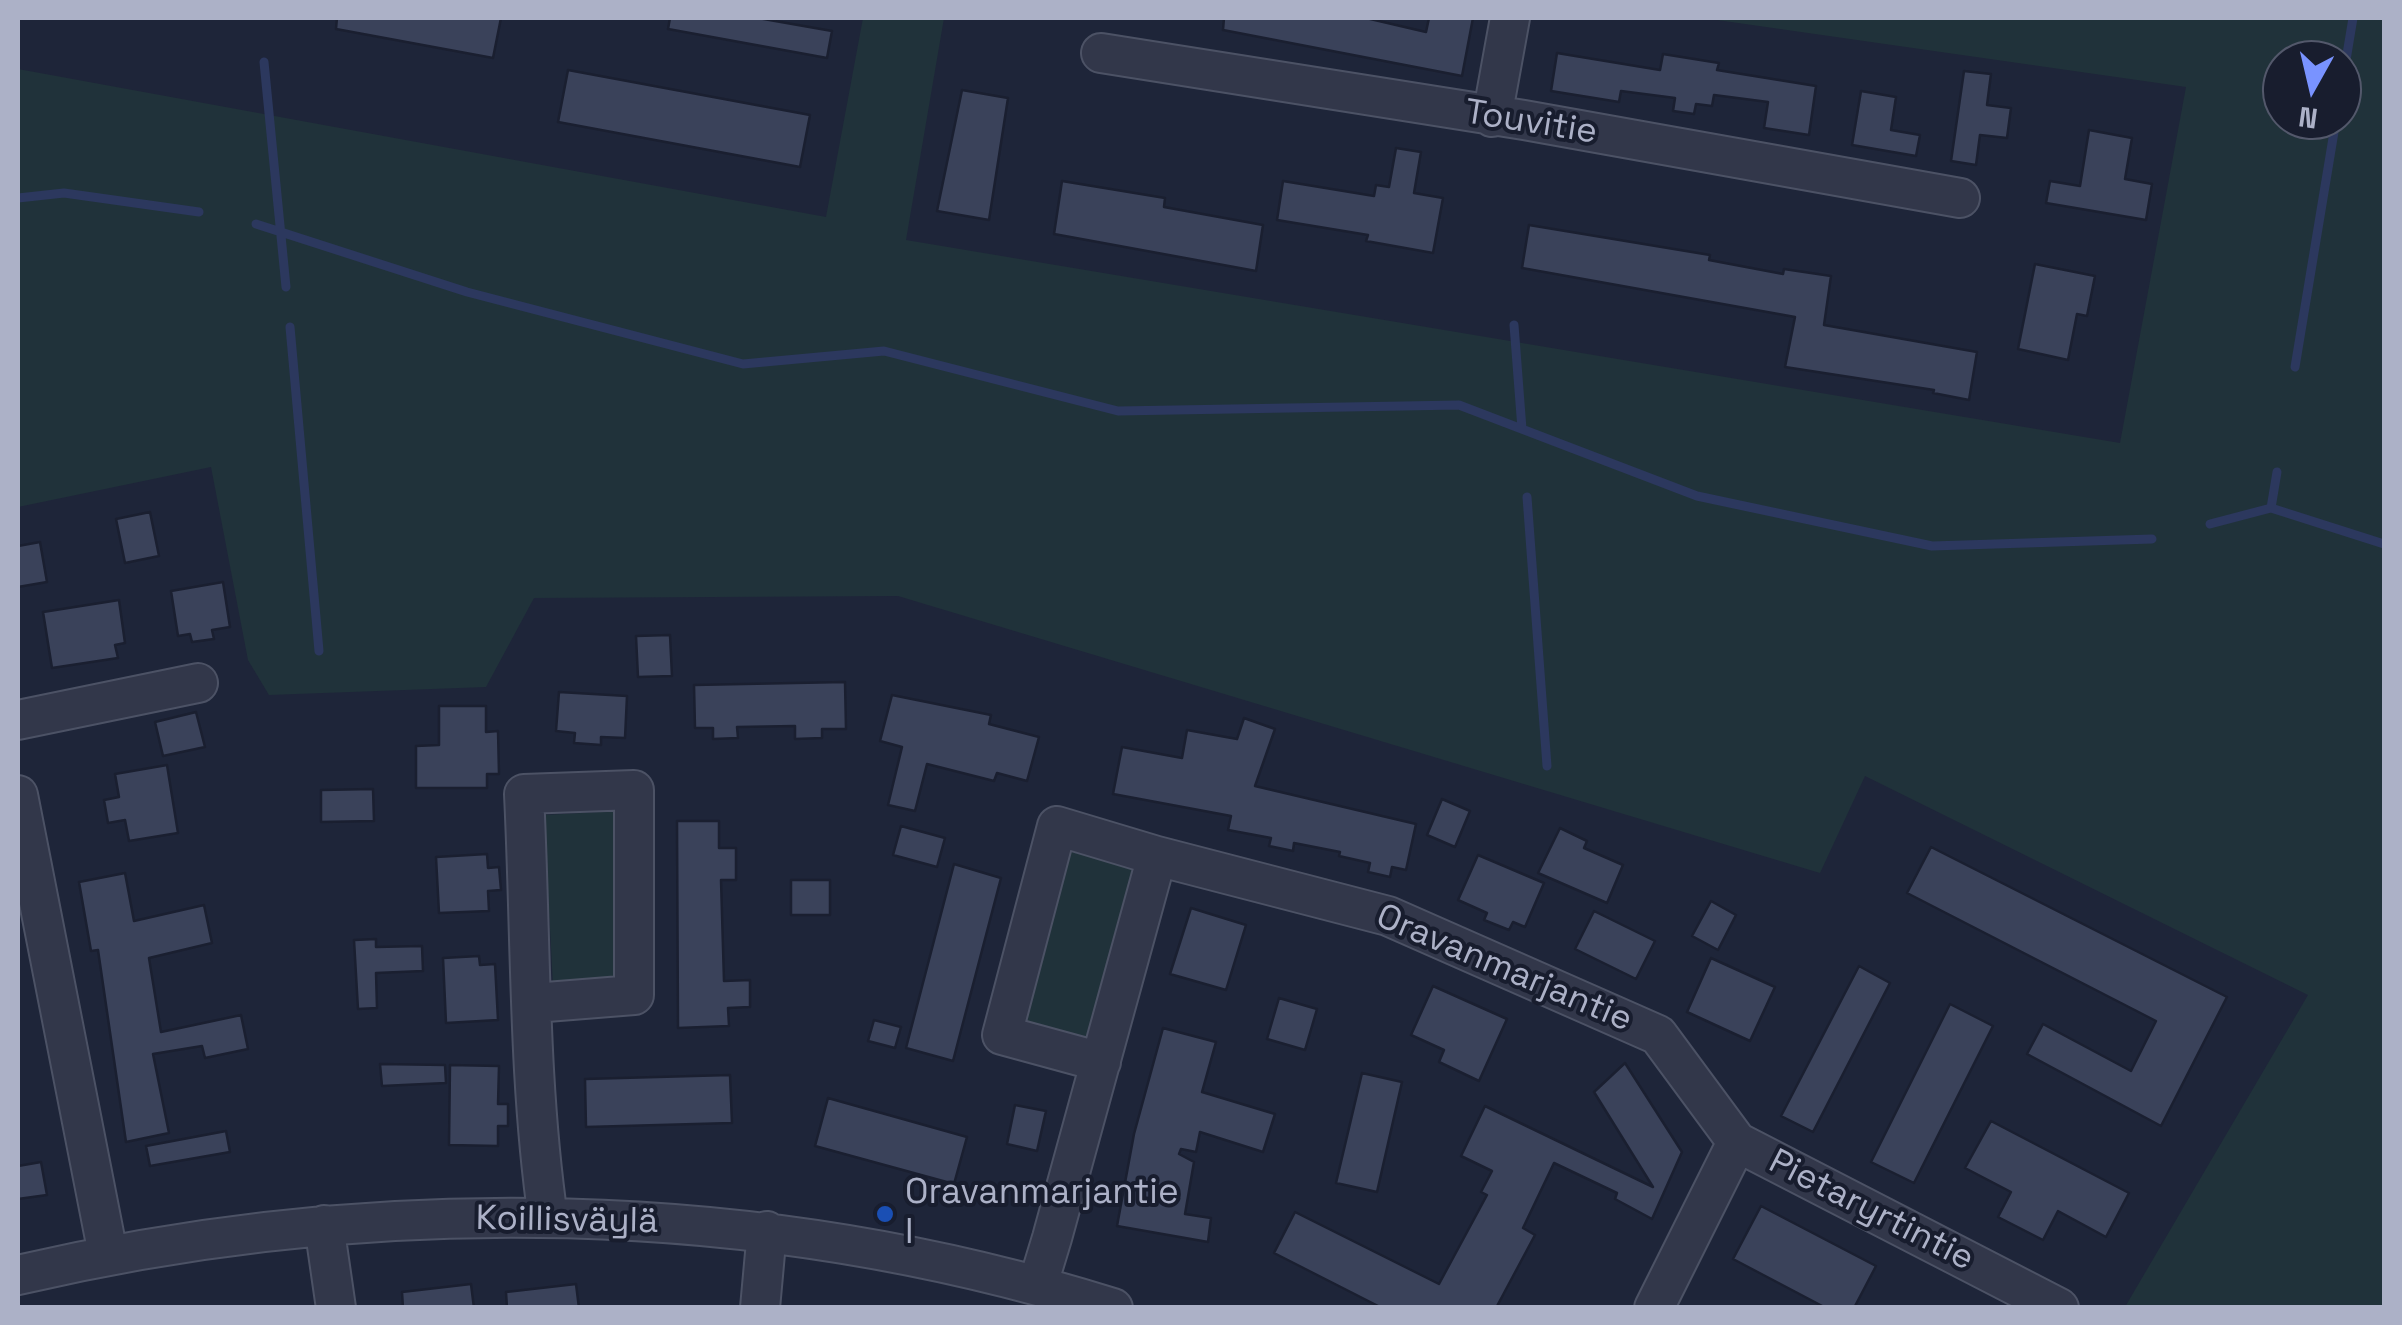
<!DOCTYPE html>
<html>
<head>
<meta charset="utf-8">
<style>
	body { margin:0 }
	#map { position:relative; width:2402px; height:1325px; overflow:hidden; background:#1e2539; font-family:"Space Grotesk",sans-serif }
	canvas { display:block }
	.frame { position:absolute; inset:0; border:20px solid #acb1c7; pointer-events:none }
	.north { position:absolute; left:2262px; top:40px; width:100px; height:100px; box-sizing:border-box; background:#181d2e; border:2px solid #53586b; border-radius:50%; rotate:188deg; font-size:28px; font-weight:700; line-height:40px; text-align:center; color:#acb1c7 }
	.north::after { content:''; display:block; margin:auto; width:35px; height:45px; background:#7993ff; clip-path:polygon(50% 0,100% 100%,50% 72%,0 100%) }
</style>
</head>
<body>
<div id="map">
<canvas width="2402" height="1325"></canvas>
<div class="frame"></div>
<div class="north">N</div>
</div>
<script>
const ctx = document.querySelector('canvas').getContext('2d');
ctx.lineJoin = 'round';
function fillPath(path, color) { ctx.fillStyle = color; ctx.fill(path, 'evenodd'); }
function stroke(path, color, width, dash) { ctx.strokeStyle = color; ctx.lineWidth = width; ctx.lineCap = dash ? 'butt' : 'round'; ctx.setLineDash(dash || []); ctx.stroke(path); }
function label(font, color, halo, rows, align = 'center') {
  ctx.font = font + ' "Space Grotesk",sans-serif'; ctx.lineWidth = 8; ctx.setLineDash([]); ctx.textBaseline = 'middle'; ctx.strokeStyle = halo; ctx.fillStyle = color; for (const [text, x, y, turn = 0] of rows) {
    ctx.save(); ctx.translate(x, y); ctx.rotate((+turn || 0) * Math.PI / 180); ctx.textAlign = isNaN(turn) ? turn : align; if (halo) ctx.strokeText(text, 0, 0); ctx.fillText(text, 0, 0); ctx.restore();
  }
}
const green = new Path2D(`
	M 863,18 L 944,18 L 906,240 L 2120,443 L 2186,87 L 1703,18 L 2384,18 L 2384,1307 L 2125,1307 L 2308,995 L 1865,776 L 1820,873 L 898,596 L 534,598 L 486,687 L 269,695 L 248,660 L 211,467 L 18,507 L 18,69 L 826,217 ZM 2282,60 L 2342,60 L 2342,120 L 2282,120 Z
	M 619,811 L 619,983 L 553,986 L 544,815 Z
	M 1069,849 L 1135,868 L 1086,1038 L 1022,1023 Z`);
const stream = new Path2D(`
	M 264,62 L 286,287
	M 2342,84 L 2353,18
	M 18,198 L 64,193 L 199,212
	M 256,224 L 467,292 L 743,364 L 884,351 L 1118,411 L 1459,405 L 1697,496 L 1932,546 L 2152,539
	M 1514,325 L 1522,429
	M 290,327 L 319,651
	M 2295,367 L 2336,120
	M 1527,497 L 1547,766
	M 2271,508 L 2277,472
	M 2210,524 L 2271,508 L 2384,544`);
const building = new Path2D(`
	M 337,18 L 501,18 L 493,58 L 336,29 Z
	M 670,18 L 758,18 L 832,31 L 827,58 L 668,29 Z
	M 1224,18 L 1366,18 L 1426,32 L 1429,18 L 1473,18 L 1462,76 L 1223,30 Z
	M 1557,53 L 1660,70 L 1663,54 L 1719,63 L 1717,70 L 1816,86 L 1809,135 L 1764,128 L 1768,102 L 1714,95 L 1712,106 L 1696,104 L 1694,114 L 1673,111 L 1675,98 L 1621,91 L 1619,102 L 1551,91 Z
	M 568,70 L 810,115 L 800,167 L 558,122 Z
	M 1964,71 L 1991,74 L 1987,105 L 2011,108 L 2007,138 L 1980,135 L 1976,165 L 1951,161 Z
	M 962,90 L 1008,98 L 989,220 L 937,211 Z
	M 1861,91 L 1896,97 L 1891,130 L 1920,135 L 1916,156 L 1852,145 Z
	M 2089,130 L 2132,138 L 2125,179 L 2152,184 L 2146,220 L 2046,203 L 2050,181 L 2080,186 Z
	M 1396,148 L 1421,152 L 1414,193 L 1443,198 L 1433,253 L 1366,241 L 1368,235 L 1277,220 L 1283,181 L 1374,196 L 1376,185 L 1389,187 Z
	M 1062,181 L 1165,198 L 1164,207 L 1263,225 L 1256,271 L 1054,234 Z
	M 1529,225 L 1710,255 L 1709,260 L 1783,274 L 1784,269 L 1831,276 L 1824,325 L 1977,352 L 1969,400 L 1933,393 L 1934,390 L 1785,367 L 1795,317 L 1522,268 Z
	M 2035,264 L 2095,276 L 2087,316 L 2077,314 L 2068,360 L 2018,349 Z
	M 150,512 L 159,556 L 125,563 L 116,519 Z
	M 40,542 L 47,582 L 18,587 L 18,546 Z
	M 223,582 L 230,627 L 212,630 L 214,639 L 192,642 L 190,634 L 178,636 L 171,591 Z
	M 119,600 L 125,643 L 115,645 L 118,658 L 52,668 L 43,612 Z
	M 670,635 L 672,676 L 638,677 L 636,636 Z
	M 845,682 L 846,729 L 822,729 L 822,738 L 795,739 L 795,726 L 737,727 L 738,738 L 713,739 L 713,728 L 695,728 L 694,685 Z
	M 559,692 L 627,696 L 625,738 L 601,737 L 601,745 L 574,743 L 575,733 L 556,731 Z
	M 892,695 L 991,715 L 989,724 L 1039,737 L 1027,781 L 997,773 L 994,781 L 927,764 L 915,811 L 888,805 L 902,747 L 880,741 Z
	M 439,706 L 486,706 L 486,732 L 498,731 L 499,774 L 487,774 L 487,788 L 416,788 L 416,746 L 439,745 Z
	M 196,712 L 205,747 L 163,756 L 155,722 Z
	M 1244,718 L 1275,729 L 1255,786 L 1416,824 L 1406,870 L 1392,867 L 1390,877 L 1368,872 L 1370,863 L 1339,856 L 1340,852 L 1294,843 L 1293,851 L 1269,846 L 1271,838 L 1228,830 L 1231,816 L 1113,794 L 1122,747 L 1182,758 L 1187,730 L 1237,739 Z
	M 167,765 L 178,833 L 129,841 L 125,820 L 108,823 L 104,800 L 119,797 L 115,774 Z
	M 373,789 L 374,821 L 321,822 L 321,790 Z
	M 1442,799 L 1470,811 L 1455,847 L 1427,835 Z
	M 677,821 L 719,821 L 719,848 L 736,848 L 736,880 L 721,880 L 724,981 L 750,980 L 750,1007 L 728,1008 L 729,1026 L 678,1028 Z
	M 901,826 L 945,838 L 937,867 L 893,855 Z
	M 1560,828 L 1587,841 L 1584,848 L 1623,865 L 1607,903 L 1538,873 Z
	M 1931,847 L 2227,997 L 2161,1126 L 2027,1054 L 2043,1024 L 2131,1071 L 2156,1021 L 1907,893 Z
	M 487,854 L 488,868 L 499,867 L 501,890 L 488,891 L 489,911 L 439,913 L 436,857 Z
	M 1478,855 L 1544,883 L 1525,927 L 1513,922 L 1509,930 L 1484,920 L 1487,913 L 1458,900 Z
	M 954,864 L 1001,878 L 953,1061 L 906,1048 Z
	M 125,873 L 134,921 L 204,905 L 212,943 L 149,958 L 161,1032 L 241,1015 L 248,1049 L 205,1058 L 202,1046 L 153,1054 L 169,1133 L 126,1142 L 98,950 L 91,951 L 79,882 Z
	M 791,880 L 830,880 L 830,915 L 791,915 Z
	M 1711,901 L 1736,915 L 1718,950 L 1692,936 Z
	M 1191,908 L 1246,925 L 1226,990 L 1170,974 Z
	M 1594,911 L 1655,941 L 1636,979 L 1575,949 Z
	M 376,939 L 376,947 L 422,946 L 423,971 L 376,973 L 377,1008 L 358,1009 L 354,940 Z
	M 479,956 L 480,965 L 495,964 L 498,1020 L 446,1023 L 443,958 Z
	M 1711,958 L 1775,987 L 1750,1041 L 1687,1012 Z
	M 1859,966 L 1890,983 L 1813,1132 L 1781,1116 Z
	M 1433,986 L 1507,1019 L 1479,1081 L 1439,1062 L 1444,1050 L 1411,1035 Z
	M 1279,998 L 1317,1009 L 1305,1050 L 1267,1039 Z
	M 1950,1004 L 1993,1026 L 1914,1183 L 1871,1162 Z
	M 874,1020 L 901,1027 L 895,1048 L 868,1041 Z
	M 1163,1028 L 1216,1042 L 1202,1092 L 1275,1114 L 1263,1152 L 1200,1132 L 1196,1152 L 1181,1149 L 1179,1154 L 1194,1162 L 1185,1214 L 1211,1218 L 1208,1242 L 1117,1226 L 1134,1134 Z
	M 1625,1063 L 1682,1152 L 1652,1219 L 1615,1199 L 1617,1193 L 1554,1163 L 1523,1228 L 1535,1235 L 1496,1308 L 1382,1308 L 1274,1253 L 1295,1212 L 1439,1284 L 1487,1195 L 1481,1192 L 1492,1171 L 1461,1156 L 1485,1106 L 1653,1187 L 1594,1092 Z
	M 380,1064 L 445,1065 L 446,1083 L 382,1086 Z
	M 450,1065 L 499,1066 L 498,1104 L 508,1104 L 508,1126 L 498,1126 L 498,1146 L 449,1145 Z
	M 1362,1073 L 1402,1082 L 1377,1192 L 1336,1183 Z
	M 730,1075 L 732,1123 L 586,1127 L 585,1079 Z
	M 828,1098 L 967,1137 L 954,1184 L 815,1146 Z
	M 1015,1105 L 1046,1111 L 1037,1151 L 1007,1144 Z
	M 1991,1121 L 2129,1193 L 2106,1237 L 2058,1211 L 2043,1240 L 1998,1217 L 2011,1192 L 1965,1168 Z
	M 226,1131 L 230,1152 L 150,1166 L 146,1146 Z
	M 41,1162 L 47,1195 L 18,1199 L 18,1166 Z
	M 1761,1206 L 1876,1266 L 1854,1308 L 1826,1308 L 1733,1259 Z
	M 471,1284 L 474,1308 L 403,1308 L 402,1292 Z
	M 576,1284 L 579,1308 L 507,1308 L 506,1292 Z`);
const minor = new Path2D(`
	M 1101,53 L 1524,120 L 1960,198
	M 1492,117 L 1510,18
	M 18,720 L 198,683
	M 18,795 L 108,1254
	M 1157,856 L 1388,916 L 1658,1035 L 1737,1142 L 1654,1308
	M 534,1003 L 634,995 L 634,790 L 524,794 C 531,935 528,1079 548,1218
	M 1737,1142 L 2059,1308
	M 324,1225 L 336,1308
	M 18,1275 C 377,1191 760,1197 1113,1308
	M 1038,1284 L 1052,1238 L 1157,856 L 1057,826 L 1002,1035 L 1101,1062
	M 760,1308 L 767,1231`);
const markers = [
	[885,1214,10,"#1a4fb4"]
];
const streetNames = [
	["Touvitie",1531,123,9],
	["Oravanmarjantie",1504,969,23],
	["Pietaryrtintie",1871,1211,27],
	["Koillisväylä",567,1221,1]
];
const poiNames = [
	["Oravanmarjantie",905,1194],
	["I",905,1234]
];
fillPath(green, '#20323a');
stroke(stream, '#2c385e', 9);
fillPath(building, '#3a425a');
stroke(building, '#1a1f30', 2.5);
stroke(minor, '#4c5265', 42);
stroke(minor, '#32374a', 38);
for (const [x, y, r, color] of markers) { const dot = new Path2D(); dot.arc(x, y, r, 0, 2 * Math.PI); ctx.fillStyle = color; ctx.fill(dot); stroke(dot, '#181d2e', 4); }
label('35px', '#acb1c7', '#181d2e', streetNames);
label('35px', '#acb1c7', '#181d2e', poiNames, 'left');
</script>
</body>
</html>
